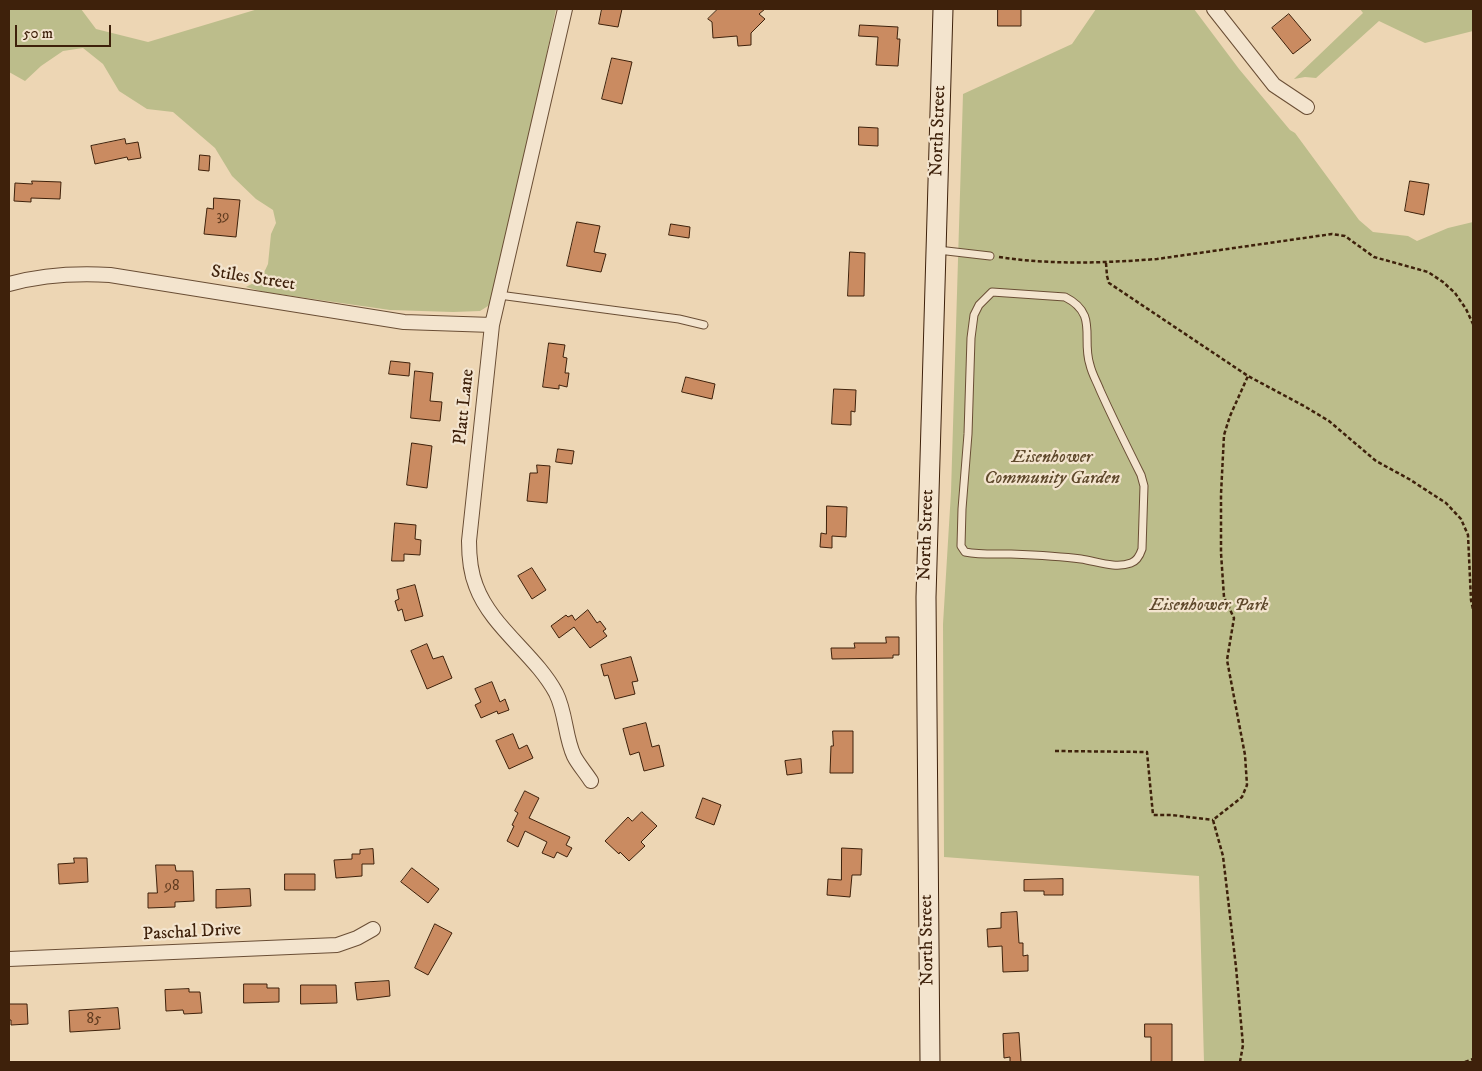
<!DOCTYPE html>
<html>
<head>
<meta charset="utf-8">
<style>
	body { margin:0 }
	#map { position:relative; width:1482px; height:1071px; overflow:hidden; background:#edd6b4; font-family:"IM FELL DW Pica",serif }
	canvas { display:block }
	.frame { position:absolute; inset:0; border:10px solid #3e210b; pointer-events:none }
	.scale { position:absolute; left:15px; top:25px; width:96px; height:22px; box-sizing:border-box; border:2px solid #3e210b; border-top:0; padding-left:6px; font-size:15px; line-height:18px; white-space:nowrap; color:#3e210b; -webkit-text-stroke:4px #f3e4ce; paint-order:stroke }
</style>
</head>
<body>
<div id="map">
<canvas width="1482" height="1071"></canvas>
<div class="frame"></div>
<div class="scale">50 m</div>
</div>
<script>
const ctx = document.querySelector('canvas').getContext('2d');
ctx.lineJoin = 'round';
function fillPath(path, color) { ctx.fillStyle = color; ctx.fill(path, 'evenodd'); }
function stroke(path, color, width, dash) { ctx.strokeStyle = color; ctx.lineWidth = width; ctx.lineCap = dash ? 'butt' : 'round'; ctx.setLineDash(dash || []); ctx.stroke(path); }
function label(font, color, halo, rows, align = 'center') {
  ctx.font = font + ' "IM FELL DW Pica",serif'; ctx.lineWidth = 4.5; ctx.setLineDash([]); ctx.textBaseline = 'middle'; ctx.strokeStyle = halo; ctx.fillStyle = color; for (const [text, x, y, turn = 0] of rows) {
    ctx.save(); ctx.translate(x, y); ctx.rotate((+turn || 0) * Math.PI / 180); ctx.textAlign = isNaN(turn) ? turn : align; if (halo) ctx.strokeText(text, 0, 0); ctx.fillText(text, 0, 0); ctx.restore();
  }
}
const green = new Path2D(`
	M 9,9 L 81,9 L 96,29 L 148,42 L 258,9 L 556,9 L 497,295 L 488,306 L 480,311 L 453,312 L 390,310 L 264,292 L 246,287 L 261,279 L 268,264 L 271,234 L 276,223 L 273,210 L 256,199 L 232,176 L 215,148 L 173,112 L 147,109 L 119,91 L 103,64 L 83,48 L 63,51 L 41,66 L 25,81 L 9,72 Z
	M 1096,9 L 1194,9 L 1239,69 L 1290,130 L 1295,133 L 1359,220 L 1373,232 L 1408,236 L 1417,241 L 1448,228 L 1473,222 L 1473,1062 L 1204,1062 L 1199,876 L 944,857 L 943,624 L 951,492 L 963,94 L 1072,44 Z
	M 1360,9 L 1473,9 L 1473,31 L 1425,43 L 1379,21 L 1316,78 L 1305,77 L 1294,79 L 1363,13 Z`);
const building = new Path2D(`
	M 602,9 L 622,9 L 618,27 L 599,24 Z
	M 718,9 L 765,9 L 759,14 L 765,19 L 751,33 L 751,45 L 738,46 L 737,36 L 713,38 L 712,22 L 708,19 Z
	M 998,9 L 1021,9 L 1021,26 L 998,26 Z
	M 1289,14 L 1311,40 L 1293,54 L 1272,28 Z
	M 860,25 L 898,27 L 897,39 L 900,39 L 898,66 L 876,65 L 878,37 L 859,36 Z
	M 612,58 L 632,62 L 622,104 L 602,99 Z
	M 859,127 L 878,128 L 878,146 L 859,145 Z
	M 125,139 L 126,144 L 138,142 L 141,158 L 128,160 L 127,157 L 95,164 L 91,146 Z
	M 200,155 L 210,156 L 209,171 L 199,170 Z
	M 32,181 L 61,182 L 60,199 L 31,198 L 31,202 L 14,201 L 15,183 L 32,184 Z
	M 1410,181 L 1429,184 L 1424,215 L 1405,211 Z
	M 214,198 L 240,200 L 236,237 L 204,234 L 207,208 L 213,209 Z
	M 577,222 L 600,226 L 594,252 L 606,254 L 601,272 L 567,266 Z
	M 671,224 L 690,227 L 689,238 L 669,235 Z
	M 850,252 L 865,253 L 864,296 L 848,296 Z
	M 549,343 L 565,345 L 563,357 L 567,358 L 565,373 L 569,373 L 567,387 L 559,385 L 559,389 L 543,387 Z
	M 391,361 L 410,363 L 409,376 L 389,374 Z
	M 415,371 L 433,373 L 430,401 L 442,402 L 440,421 L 411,418 Z
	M 686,377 L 715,384 L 712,399 L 682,392 Z
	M 834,389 L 856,390 L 855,412 L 851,411 L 851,425 L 832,424 Z
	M 412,443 L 432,446 L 427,488 L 407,485 Z
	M 558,449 L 574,451 L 572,464 L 556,462 Z
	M 537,465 L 550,466 L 547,503 L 527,501 L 530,473 L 537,473 Z
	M 827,506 L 847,507 L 846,537 L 832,536 L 832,548 L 820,547 L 821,533 L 826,534 Z
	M 395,523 L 416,525 L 415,539 L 421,540 L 420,555 L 404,554 L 404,561 L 392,561 Z
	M 532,568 L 546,590 L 532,599 L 518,576 Z
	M 415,585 L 423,616 L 405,621 L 402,609 L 398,611 L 395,601 L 399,599 L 397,590 Z
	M 588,610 L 597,623 L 600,621 L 606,629 L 603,631 L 607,636 L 590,648 L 574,627 L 559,638 L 551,626 L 566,615 L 568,617 L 572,615 L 575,620 Z
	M 886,637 L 899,637 L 899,655 L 893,655 L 893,658 L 832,659 L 831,648 L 855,648 L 854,643 L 886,643 Z
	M 427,644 L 433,659 L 443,656 L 452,678 L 427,689 L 411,651 Z
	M 631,657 L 638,681 L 632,682 L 635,694 L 615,699 L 608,675 L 604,676 L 601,665 Z
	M 492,682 L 500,702 L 505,699 L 509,710 L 498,714 L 497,711 L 481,718 L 475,705 L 481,702 L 475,689 Z
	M 646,723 L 652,747 L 659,745 L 664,766 L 644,771 L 639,752 L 630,755 L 623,729 Z
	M 833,731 L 853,731 L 853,773 L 830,773 L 831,746 L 833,746 Z
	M 513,734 L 519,749 L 527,745 L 533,758 L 509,769 L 496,741 Z
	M 801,759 L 802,773 L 787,775 L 785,761 Z
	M 525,791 L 539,798 L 529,818 L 570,837 L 566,845 L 572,848 L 567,857 L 557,852 L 554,858 L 542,853 L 547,842 L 525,831 L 518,847 L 507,841 L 514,826 L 512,825 L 518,813 L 515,811 Z
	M 703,798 L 721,805 L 714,825 L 696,818 Z
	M 642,812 L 657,826 L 641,842 L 645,846 L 629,861 L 620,852 L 619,854 L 605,841 L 628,817 L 632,821 Z
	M 842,848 L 862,849 L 861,875 L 852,875 L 850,897 L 827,895 L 828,879 L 841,880 Z
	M 373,849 L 374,864 L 362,864 L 362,876 L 336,878 L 334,860 L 352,859 L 352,854 L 360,854 L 360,850 Z
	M 74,858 L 87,858 L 88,882 L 59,884 L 58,864 L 74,863 Z
	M 156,865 L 175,865 L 176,871 L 193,871 L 194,901 L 175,902 L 175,907 L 148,908 L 148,893 L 157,893 Z
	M 412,868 L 439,889 L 428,903 L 401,882 Z
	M 285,874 L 315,874 L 315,890 L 285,890 Z
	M 1063,879 L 1063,895 L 1044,895 L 1044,891 L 1024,891 L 1024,880 Z
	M 250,889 L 251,906 L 216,908 L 216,890 Z
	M 1017,912 L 1019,943 L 1023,943 L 1023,956 L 1028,955 L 1028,971 L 1003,972 L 1002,946 L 988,947 L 987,929 L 1001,928 L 1001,913 Z
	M 435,924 L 452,933 L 428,975 L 415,968 Z
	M 389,981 L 390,996 L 357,1000 L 355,983 Z
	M 244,984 L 267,984 L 267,988 L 279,988 L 279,1002 L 244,1003 Z
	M 301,985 L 336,985 L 337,1003 L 301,1004 Z
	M 189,989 L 189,992 L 200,992 L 202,1013 L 184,1014 L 183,1010 L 166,1011 L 165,990 Z
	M 9,1004 L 27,1004 L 28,1024 L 11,1025 L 11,1020 L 9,1020 Z
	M 118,1008 L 120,1029 L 70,1032 L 69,1011 Z
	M 1145,1024 L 1172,1024 L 1172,1062 L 1151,1062 L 1151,1037 L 1145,1037 Z
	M 1019,1033 L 1021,1062 L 1010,1062 L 1010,1057 L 1004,1058 L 1003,1034 Z`);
const path = new Path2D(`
	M 999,257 C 1052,265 1103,263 1157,259 L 1332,234 L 1345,236 L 1374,257 L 1428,272 L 1443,282 L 1455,293 L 1466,309 L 1473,324
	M 1106,263 L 1107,276 L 1109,283 L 1248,376 L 1304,406 L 1329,421 L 1376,461 L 1409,479 L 1446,503 L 1461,519 L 1468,535 L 1471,600 L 1473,609
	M 1055,751 L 1147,752 L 1153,815 L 1172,815 L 1213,820
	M 1240,1062 L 1243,1045 L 1236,967 L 1223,856 L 1213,820 L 1242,797 L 1247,785 L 1245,755 L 1227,660 L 1234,618 L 1224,597 L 1221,553 L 1221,494 L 1224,435 L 1230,416 L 1248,376
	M 1465,1062 L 1473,1059`);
const service = new Path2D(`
	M 938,250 L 990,256
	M 992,292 L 1065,297 C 1099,314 1081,338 1090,365 C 1092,374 1097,382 1100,390 C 1113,419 1127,447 1141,475 L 1144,486 L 1142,549 C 1140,555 1137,561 1131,563 C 1115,569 1096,561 1081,559 C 1058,556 1035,555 1011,554 C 996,554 981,555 965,552 L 961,546 L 962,509 L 968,434 L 971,338 L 974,315 L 979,305 Z
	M 499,295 L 679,319 L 704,325`);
const minor = new Path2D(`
	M 565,9 L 492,325 L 469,541 C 469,556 470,571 476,586 C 491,627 535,654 556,693 C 566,713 565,737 574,756 C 578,764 586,773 591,781
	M 1214,9 L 1274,85 L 1307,107
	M 9,284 C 42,275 76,273 110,275 L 404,322 L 492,325
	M 9,959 L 337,945 L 357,938 L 373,929`);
const secondary = new Path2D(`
	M 930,1062 L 926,597 L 943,9`);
const numberNames = [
	["39",223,217],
	["98",172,887],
	["85",94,1020]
];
const streetNames = [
	["North Street",939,131,-88],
	["Stiles Street",253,279,9],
	["Platt Lane",465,407,-84],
	["North Street",927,535,-88],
	["Paschal Drive",192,933,-3],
	["North Street",928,940,-91]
];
const parkNames = [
	["Eisenhower",1052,458],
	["Community Garden",1052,479],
	["Eisenhower Park",1209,606]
];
fillPath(green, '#bcbd8b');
fillPath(building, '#ca8b61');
stroke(building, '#3e210b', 1);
stroke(service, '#6a4e35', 9);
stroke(minor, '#6a4e35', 16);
stroke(secondary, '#3e210b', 21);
stroke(path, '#3e210b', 2.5, [4, 2.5]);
stroke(service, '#f3e4ce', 7);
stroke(minor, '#f3e4ce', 14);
stroke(secondary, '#f3e4ce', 19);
label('15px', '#613c20', null, numberNames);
label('18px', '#3e210b', '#f3e4ce', streetNames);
label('italic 18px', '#5e482b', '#f3e4ce', parkNames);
</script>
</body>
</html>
